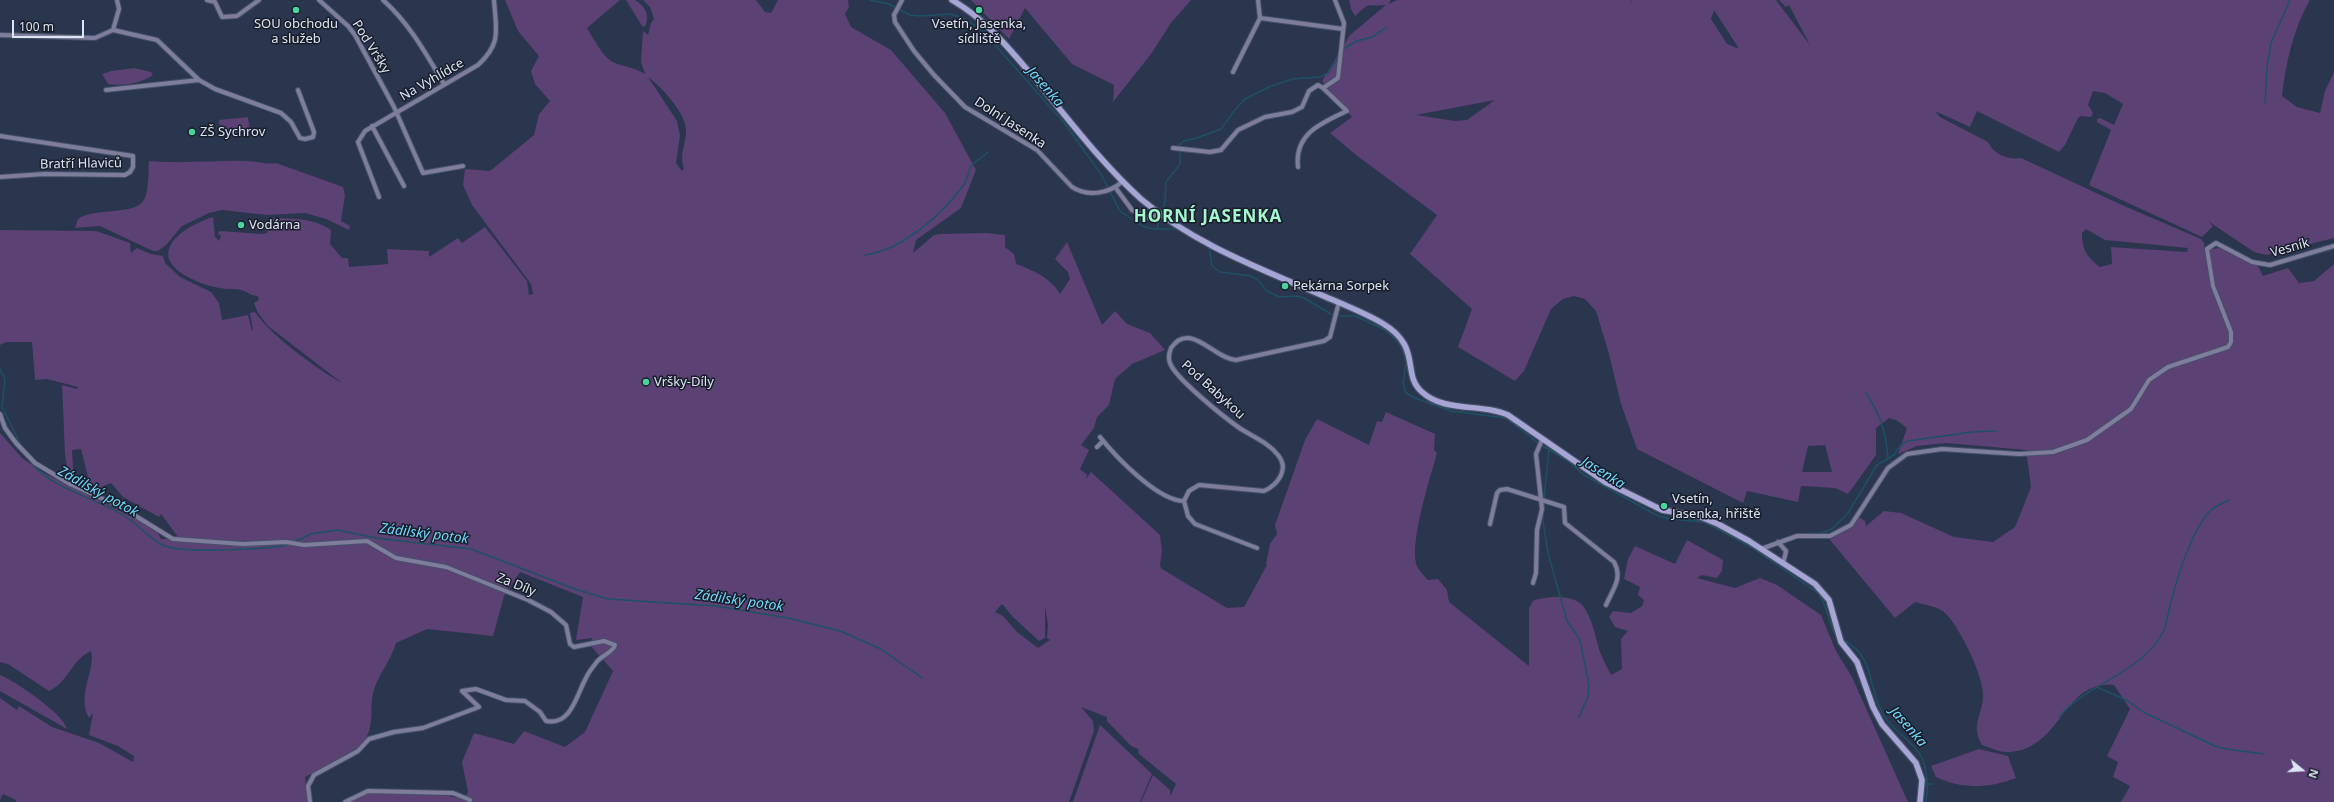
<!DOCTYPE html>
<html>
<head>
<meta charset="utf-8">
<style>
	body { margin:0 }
	#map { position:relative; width:2334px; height:802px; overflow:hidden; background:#2a354e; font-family:"Noto Sans",sans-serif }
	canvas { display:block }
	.north { position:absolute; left:2282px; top:750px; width:40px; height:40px; -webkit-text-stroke:3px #181d29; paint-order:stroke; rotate:108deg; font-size:11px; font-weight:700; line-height:16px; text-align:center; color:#dde5f5 }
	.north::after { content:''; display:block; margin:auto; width:14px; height:18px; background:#dde5f5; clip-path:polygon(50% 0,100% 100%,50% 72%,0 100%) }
	.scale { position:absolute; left:12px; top:20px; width:72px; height:18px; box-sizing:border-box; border:2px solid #dde5f5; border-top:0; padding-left:5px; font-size:12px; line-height:14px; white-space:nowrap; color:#dde5f5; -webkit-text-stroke:3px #181d29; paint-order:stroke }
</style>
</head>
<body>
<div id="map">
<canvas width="2334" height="802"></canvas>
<div class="north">N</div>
<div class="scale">100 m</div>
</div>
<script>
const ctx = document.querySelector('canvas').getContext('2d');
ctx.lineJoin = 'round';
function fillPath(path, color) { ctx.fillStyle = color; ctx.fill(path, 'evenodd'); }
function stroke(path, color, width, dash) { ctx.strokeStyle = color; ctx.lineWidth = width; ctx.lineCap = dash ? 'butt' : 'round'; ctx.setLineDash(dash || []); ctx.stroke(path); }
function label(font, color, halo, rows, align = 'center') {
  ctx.font = font + ' "Noto Sans",sans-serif'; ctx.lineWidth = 3; ctx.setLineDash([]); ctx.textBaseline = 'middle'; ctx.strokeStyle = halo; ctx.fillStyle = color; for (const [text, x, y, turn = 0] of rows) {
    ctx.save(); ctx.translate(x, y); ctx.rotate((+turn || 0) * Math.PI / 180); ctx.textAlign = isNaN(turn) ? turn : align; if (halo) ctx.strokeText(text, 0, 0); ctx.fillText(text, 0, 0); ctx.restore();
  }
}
const green = new Path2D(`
	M 505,0 L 620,0 L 587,28 C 594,39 603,58 615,63 C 626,67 635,68 645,74 L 641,62 L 643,31 L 648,35 L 651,23 L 654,19 L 650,7 L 643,0 L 756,0 L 765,12 L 771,13 L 778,0 L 848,0 L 849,7 L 845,14 L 851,27 L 891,50 L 945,113 L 976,170 L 961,208 L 916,240 L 913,253 L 934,235 L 940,234 L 987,233 L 1005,235 L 1005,247 L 1014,254 L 1016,264 C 1033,270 1051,278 1060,294 L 1070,279 L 1068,272 L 1055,259 L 1067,242 L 1102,325 L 1115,311 L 1127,324 L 1150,333 L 1165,350 L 1132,364 L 1115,379 L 1109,405 L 1097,417 L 1094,428 L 1081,445 L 1089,450 L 1080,469 L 1087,475 L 1086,479 L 1091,472 L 1160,535 L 1162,551 L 1160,566 L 1162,569 L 1227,608 L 1244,607 L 1267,565 L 1266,564 L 1270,544 L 1277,534 L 1275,525 L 1305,440 L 1317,419 L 1369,445 L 1377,421 L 1382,422 L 1386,412 L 1435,434 L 1434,450 L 1437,453 C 1431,476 1407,548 1418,568 C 1421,573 1425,576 1428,580 L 1438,579 L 1447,590 L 1449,602 L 1529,666 L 1529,608 L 1533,601 C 1546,596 1573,594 1583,606 C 1592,617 1596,639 1600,652 C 1603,660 1607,667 1611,675 L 1622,669 L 1621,639 L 1628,631 L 1615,627 L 1609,617 L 1613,611 L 1631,613 L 1642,606 L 1644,600 L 1638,595 L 1640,587 L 1624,579 L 1628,559 L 1635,546 L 1675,564 L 1687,540 L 1723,560 L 1722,571 L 1717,578 L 1702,575 L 1697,578 L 1735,588 L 1760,578 L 1777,585 L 1821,615 L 1836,651 L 1852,677 L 1908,802 L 1141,802 L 1153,775 L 1170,790 L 1170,796 L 1176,784 L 1139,754 L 1138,749 L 1131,746 L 1107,721 L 1107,717 L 1081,707 L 1093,721 L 1094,731 L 1069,802 L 348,802 C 354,799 361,794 368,793 C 381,790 454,794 464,800 L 468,792 L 462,762 L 474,733 L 514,744 L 524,731 L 565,747 L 585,732 L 613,671 L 590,645 L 592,638 L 576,640 L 583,597 L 520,572 L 504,596 L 493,636 L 427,629 L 396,643 C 391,661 377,676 373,693 C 370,707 374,725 366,738 C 355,755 322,768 305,777 L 308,802 L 16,802 L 16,800 L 3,794 L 0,800 L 0,698 L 17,710 L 19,706 L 52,727 L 99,743 L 133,762 L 134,756 L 118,746 L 89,735 L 93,713 L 89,718 C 76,696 96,669 91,651 C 72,659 68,683 49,691 L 8,664 L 0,662 L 0,433 L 22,458 L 44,473 L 156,529 L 161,539 L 183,538 L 178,537 L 161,514 L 159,517 L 123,497 L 111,483 L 103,486 L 100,493 L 82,485 L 84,480 L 88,477 L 81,449 L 72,450 L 74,482 L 69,480 L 65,454 L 62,385 L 77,389 L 78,387 L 47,379 L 35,380 L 32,342 L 6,342 L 0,345 L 0,230 L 96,231 L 130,243 L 131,253 L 137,248 L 151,254 L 163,256 L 165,263 L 180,277 L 211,292 L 219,303 L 222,320 L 248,315 L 252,331 L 253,330 L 250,313 L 255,312 C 269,334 318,370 342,383 L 268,326 L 258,313 L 254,303 L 259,300 L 258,296 C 251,296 248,292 241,290 C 234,288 227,290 220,288 C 213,287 202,284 194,280 C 143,257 178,228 213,217 L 215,237 L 219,241 L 221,236 L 218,233 L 220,231 L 262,234 L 267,233 L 269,218 C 292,219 312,217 331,230 L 330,244 L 342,258 L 348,258 L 349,267 L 388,264 L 387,249 L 429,251 L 429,257 L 458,238 L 462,243 L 485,227 L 527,281 L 529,295 L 533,294 L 531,284 L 472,205 L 463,185 L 465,169 L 490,171 L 534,135 L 539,114 L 550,101 L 535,84 L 531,71 L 539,56 L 518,31 ZM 648,77 C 661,86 688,115 686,133 C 685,146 679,155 684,169 L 682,171 L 676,163 L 680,136 L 677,121 ZM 1002,604 L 1013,617 L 1039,641 L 1045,638 L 1045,606 L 1048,625 L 1047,638 L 1050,640 L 1038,648 L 1017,632 L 1003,616 L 995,612 Z
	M 626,0 L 635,0 C 646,7 650,15 645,27 L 642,26 Z
	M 971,0 L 1191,0 L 1171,23 L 1151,54 L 1113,102 L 1114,85 L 1072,64 L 1025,8 L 1009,39 Z
	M 1349,0 L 1390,0 L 1389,4 L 1397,0 L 1632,0 L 1630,3 L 1633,0 L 1776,0 L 1810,45 L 1789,5 L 1786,7 L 1779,0 L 2310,0 C 2293,29 2286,63 2282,96 L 2297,107 L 2320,113 L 2325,91 L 2334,72 L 2334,238 L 2267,255 L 2254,252 L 2208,221 L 2213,226 L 2202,237 L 2089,185 L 2111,130 L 2097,122 L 2097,119 L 2100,118 L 2114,125 L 2123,104 L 2105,93 L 2093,91 L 2088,105 L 2093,113 L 2091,117 L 2081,116 L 2078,118 L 2065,145 L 2059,152 L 1977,111 L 1970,127 L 1935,111 L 1940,117 L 1988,142 C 1994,155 2009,160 2021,158 L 2122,205 L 2201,239 L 2204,243 L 2206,259 L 2210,249 L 2222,248 L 2258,266 L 2263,276 L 2288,268 L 2299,283 L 2314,281 L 2334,264 L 2334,802 L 2121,802 L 2130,786 L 2113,777 L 2118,762 L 2107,756 L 2130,709 L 2114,685 C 2062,679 2062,752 2006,752 C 1998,752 1989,747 1982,745 C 1971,725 1981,718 1983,698 C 1985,678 1960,628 1946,614 C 1939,606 1924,605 1915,602 L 1895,618 L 1830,540 L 1857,516 L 1865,521 L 1866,526 L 1884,511 L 1901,513 L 1954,537 L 1993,542 L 2015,527 L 2031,487 L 2026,450 L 1946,443 L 1917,446 L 1898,454 L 1907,428 L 1896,420 L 1889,418 L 1876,428 L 1876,455 L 1848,494 L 1835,488 L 1801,486 L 1798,502 L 1747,491 L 1743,503 L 1637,449 L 1621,404 L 1609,354 L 1596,311 L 1585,299 L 1574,296 L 1563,299 L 1551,309 L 1524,371 L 1515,381 L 1458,347 L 1472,309 L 1410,254 L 1437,215 L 1356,155 L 1330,133 L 1352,117 L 1322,81 L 1350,35 L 1386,5 C 1365,7 1372,0 1355,16 L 1351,9 ZM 1714,10 L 1738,47 L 1737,48 L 1727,44 L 1711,19 ZM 1495,100 L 1467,120 L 1455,121 L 1416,115 ZM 2086,229 L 2105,240 L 2188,248 L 2187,252 L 2111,247 L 2112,264 L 2100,267 C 2087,257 2082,250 2082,233 ZM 1825,445 L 1832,472 L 1802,472 L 1808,446 Z
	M 134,68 L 151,72 L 153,75 C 140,84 123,86 108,84 L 102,74 L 111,71 Z
	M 248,117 L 250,131 L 221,135 L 219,120 Z
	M 149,161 C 184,164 215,160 248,161 C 258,161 266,165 276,163 L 343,187 L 345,195 L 341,221 L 350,226 L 349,230 L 326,219 L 305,213 L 267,215 L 222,210 L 209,213 L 182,226 L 166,245 L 158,251 L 153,251 L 100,226 L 75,228 L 78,219 C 95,206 141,218 146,195 C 149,184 148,172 149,161 Z
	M 0,675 C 15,681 64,714 67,729 L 0,691 Z
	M 1100,725 L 1152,774 L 1140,802 L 1073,802 Z
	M 1979,749 L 2008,756 L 2016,778 C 1989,788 1964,790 1936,777 L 1931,766 Z`);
const stream = new Path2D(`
	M 870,0 L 889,4 L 910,15 L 920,16 L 950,14 L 963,18 L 982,30 L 1065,124 L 1101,174 L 1120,211 L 1142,226 L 1153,229 L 1175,229
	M 1343,49 L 1357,41 L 1372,37 L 1387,27
	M 2265,103 L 2267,67 L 2271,43 L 2290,0
	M 1162,213 L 1165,201 L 1166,182 L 1180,164 L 1180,144 L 1184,141 L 1197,138 L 1221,129 L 1234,111 L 1245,99 L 1269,87 L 1292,79 L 1320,77 L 1328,73 L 1339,56
	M 1157,228 L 1161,216
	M 1209,246 L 1212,266 L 1220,272 L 1251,276 L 1258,280 L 1267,291 L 1279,297 L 1297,296 L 1304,298 L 1331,314 L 1340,316 L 1355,316 L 1387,331 L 1399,343 L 1403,351 L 1406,363 L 1403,384 L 1406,393 L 1415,398 L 1451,411 L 1506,418 L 1538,443 L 1568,461 L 1584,475 L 1658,516 L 1670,519 L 1704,522 L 1714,527 L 1751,547 L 1818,593 C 1829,608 1827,624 1838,637
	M 865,255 C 903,250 944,213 965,183 C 968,178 968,173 970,168 C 973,162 983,157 988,152
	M 0,369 L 5,379 L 2,407 L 22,447
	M 1866,393 C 1882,418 1885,429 1888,458
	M 29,459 C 49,490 100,498 129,519 C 141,527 151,541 165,546 C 182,553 271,550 289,544
	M 1544,499 L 1549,449
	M 1544,503 L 1543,521 L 1548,553 L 1567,621 L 1580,640 L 1589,685 L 1588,697 L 1579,717
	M 1799,534 L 1821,533 L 1832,529 L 1848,513 L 1877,465 L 1894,455 L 1901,445 L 1908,441 L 1972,432 L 1996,431
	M 294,542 L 311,534 L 337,530 L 376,538 L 471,549 L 575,589 L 608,599 L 716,606 L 788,618 L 840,631 L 881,649 L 922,678
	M 1843,640 C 1875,656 1867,684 1882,712 C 1891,731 1915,741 1923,760 C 1928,775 1928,787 1926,802
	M 2097,687 L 2128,701 L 2143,712 L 2215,746 L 2226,749 L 2264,754
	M 2059,717 C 2087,683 2140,674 2162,634 C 2167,625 2168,612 2171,602 C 2178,575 2190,535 2208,513 C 2213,507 2222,503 2229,500
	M 1928,784 L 1933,784`);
const street = new Path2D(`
	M 207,0 L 215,2 L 222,17 L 237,16 L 259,0
	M 319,0 L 348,26 L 355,35 L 394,107 L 423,173 L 463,166
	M 383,0 C 410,24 426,54 444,84
	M 902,0 L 894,15 L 895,22 L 914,51 L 934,75 L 965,107 L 1037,150 L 1072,187 C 1088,197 1109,194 1123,181
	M 1260,18 L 1343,29
	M 113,30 L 157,40 L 199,80 L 215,89 L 281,113 L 291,122 L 300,138 L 305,139 L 313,137 L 314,132 L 298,90
	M 0,35 L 95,38 L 113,30 L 119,9 L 117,0
	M 1233,72 L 1260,18 L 1258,0
	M 106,90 L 199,80
	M 372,126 L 404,186
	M 0,136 L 133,156 L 133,167 L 130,172 L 125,175 L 44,174 L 0,177
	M 1173,148 L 1210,152 L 1221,150 L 1238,130 L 1265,117 L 1292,112 L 1302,107 L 1309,91 L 1318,85 L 1323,88
	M 1298,167 C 1294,134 1321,123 1347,111 L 1323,88 L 1338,78 L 1344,23 L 1335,0
	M 1115,187 L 1132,210 L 1151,219 L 1159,213
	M 379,197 L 358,142 L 365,131 L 478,65 C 502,43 496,30 494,0
	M 0,414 L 5,428 L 16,443 L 35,463 L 70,484 L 121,507 L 173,539 L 243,544 L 286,542 L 304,545 L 367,541 L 396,558 L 446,567 L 528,600 L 551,612 L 566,625 L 570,644 L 574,647 L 604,641 L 615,645 C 614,652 600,656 596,663 C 592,668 588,673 586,678 C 576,696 571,726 546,721 L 540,712 L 525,701 L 506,700 L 476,689 L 462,691 L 479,707 L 423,728 L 394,732 L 369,739 L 358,751 L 314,775 L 308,786 L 310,802
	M 1100,437 C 1116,457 1158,501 1184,501
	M 1097,447 L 1103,441
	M 1490,524 L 1497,493 L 1500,490 L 1507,489 L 1564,507 L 1565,523 L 1614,562 C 1623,578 1613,589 1606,605
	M 1778,542 L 1786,551 L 1783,564
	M 1257,548 L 1195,524 L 1188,516 L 1184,501 L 1189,491 L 1199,485 L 1264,491 C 1277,485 1290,470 1278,455 C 1268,442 1251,436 1238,427 C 1224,417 1175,378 1170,363 C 1168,358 1169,353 1171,348 C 1190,320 1214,359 1236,360 L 1324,341 L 1330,337 L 1339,302
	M 1761,549 L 1797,536 L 1830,536 L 1851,525 L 1888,468 L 1907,454 L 1942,449 L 2019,454 L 2053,452 L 2087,440 L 2131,409 L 2149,380 L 2168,367 L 2228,347 L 2231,342 L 2231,332 L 2213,286 L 2207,249 L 2216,243 L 2252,262 L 2270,265 L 2334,246
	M 1533,583 L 1536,573 L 1537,530 L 1542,509 L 1536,454 L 1542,440
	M 345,802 L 368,791 L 453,793 L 470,800`);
const secondary = new Path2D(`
	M 952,0 C 986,20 1006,45 1031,74 C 1066,116 1100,162 1141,199 C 1195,245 1262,269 1326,297 C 1345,305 1365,313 1382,323 C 1423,347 1401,374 1422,392 C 1445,413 1482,403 1508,415 L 1605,482 L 1662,510 L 1701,517 L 1718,524 L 1749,541 L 1815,584 L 1829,600 L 1841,642 L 1857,662 L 1873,707 L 1882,724 L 1916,763 L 1922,780 L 1920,802`);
const markers = [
	[296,10,4,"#49d49d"],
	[979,10,4,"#49d49d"],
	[192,132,4,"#49d49d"],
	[241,225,4,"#49d49d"],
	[1285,286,4,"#49d49d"],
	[646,382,4,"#49d49d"],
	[1664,506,4,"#49d49d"]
];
const poiNames = [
	["SOU obchodu",296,24,"center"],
	["a služeb",296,39,"center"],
	["Vsetín, Jasenka,",979,24,"center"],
	["sídliště",979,39,"center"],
	["ZŠ Sychrov",200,132],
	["Vodárna",249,225],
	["Pekárna Sorpek",1293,286],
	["Vršky-Díly",654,382],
	["Vsetín,",1672,499],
	["Jasenka, hřiště",1672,514]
];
const streetNames = [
	["Pod Vršky",371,47,58],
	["Na Vyhlídce",432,80,-30],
	["Dolní Jasenka",1010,123,33],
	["Bratří Hlaviců",81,164,-1],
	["Vesník",2290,248,-16],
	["Pod Babykou",1213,390,42],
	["Za Díly",516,585,22]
];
const waterNames = [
	["Jasenka",1045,87,49],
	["Jasenka",1603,473,32],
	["Zádilský potok",98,492,29],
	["Zádilský potok",424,534,7],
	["Zádilský potok",739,601,8],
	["Jasenka",1908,727,49]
];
const districtNames = [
	["HORNÍ JASENKA",1208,217]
];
fillPath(green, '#5b4174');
stroke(stream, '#1c5264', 1.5);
stroke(street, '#475169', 6);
stroke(secondary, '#475169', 8);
stroke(street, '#7e7d9c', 4);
stroke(secondary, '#a6a5d6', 5.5);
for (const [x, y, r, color] of markers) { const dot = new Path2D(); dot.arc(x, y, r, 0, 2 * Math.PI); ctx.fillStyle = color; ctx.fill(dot); stroke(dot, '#181d29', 1.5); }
label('13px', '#dde5f5', '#181d29', poiNames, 'left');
label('13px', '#dde5f5', '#181d29', streetNames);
label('italic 14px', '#71d7fc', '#181d29', waterNames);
ctx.letterSpacing = '1px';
label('bold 17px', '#a3f8d0', '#181d29', districtNames);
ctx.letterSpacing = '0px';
</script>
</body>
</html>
